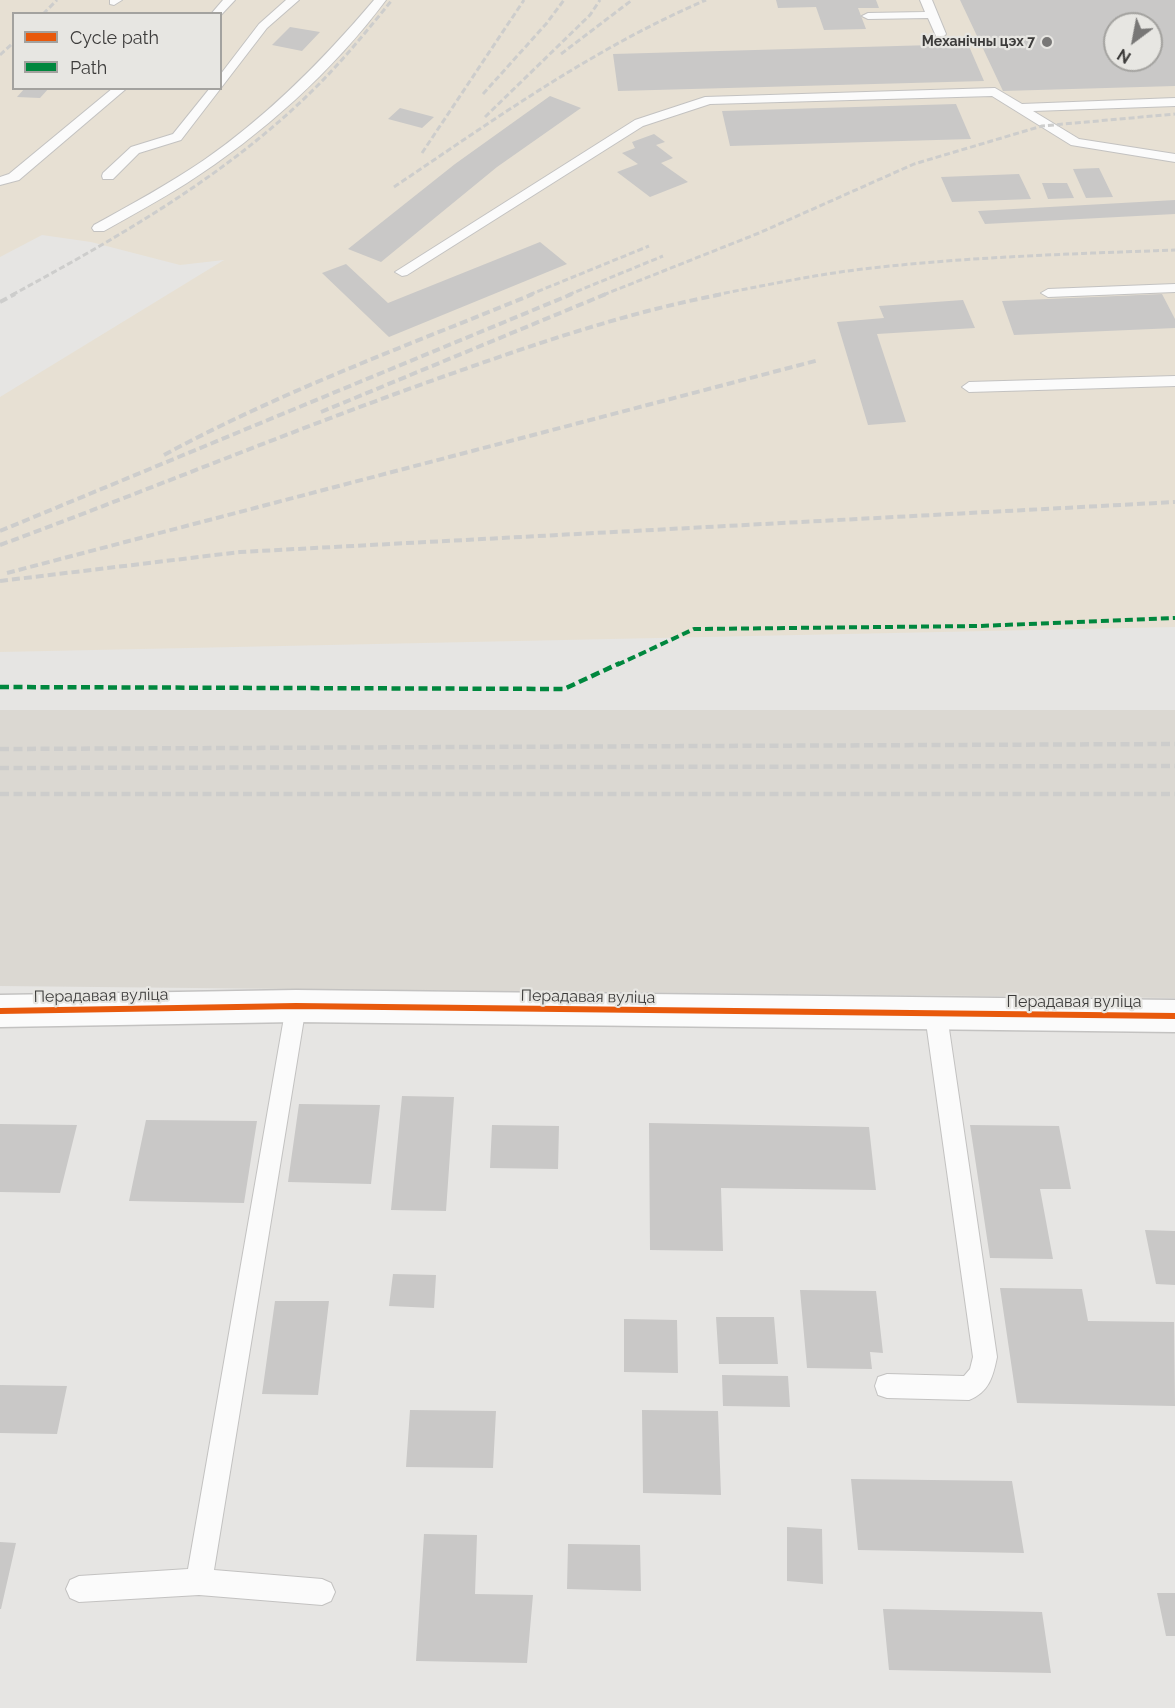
<!DOCTYPE html>
<html>
<head>
<meta charset="utf-8">
<style>
	body { margin:0 }
	#map { position:relative; width:1175px; height:1708px; overflow:hidden; background:#e6e5e3; font-family:Raleway,sans-serif }
	canvas { display:block }
	.legend { position:absolute; left:12px; top:12px; width:210px; height:78px; box-sizing:border-box; background:#e7e6e2; border:2px solid #a3a29f; margin:0; padding:8px 10px; list-style:none; font-size:18px; color:#3d3c3b }
	.legend li { display:flex; align-items:center; gap:12px; height:30px }
	.legend b { width:30px; border:2px solid #a3a29f }
	.north { position:absolute; left:1103px; top:12px; width:60px; height:60px; box-sizing:border-box; background:#e7e6e2; border:2px solid #a3a29f; border-radius:50%; rotate:212deg; font-size:16px; font-weight:700; line-height:24px; text-align:center; color:#3d3c3b }
	.north::after { content:''; display:block; margin:auto; width:21px; height:27px; background:#787776; clip-path:polygon(50% 0,100% 100%,50% 72%,0 100%) }
</style>
</head>
<body>
<div id="map">
<canvas width="1175" height="1708"></canvas>
<ul class="legend">
<li><b style="height:8px;background:#e8590c"></b>Cycle path</li>
<li><b style="height:8px;background:#00873e"></b>Path</li>
</ul>
<div class="north">N</div>
</div>
<script>
const ctx = document.querySelector('canvas').getContext('2d');
ctx.lineJoin = 'round';
function fillPath(path, color) { ctx.fillStyle = color; ctx.fill(path, 'evenodd'); }
function stroke(path, color, width, dash) { ctx.strokeStyle = color; ctx.lineWidth = width; ctx.lineCap = dash ? 'butt' : 'round'; ctx.setLineDash(dash || []); ctx.stroke(path); }
function label(font, color, halo, rows, align = 'center') {
  ctx.font = font + ' Raleway,sans-serif'; ctx.lineWidth = 4.5; ctx.setLineDash([]); ctx.textBaseline = 'middle'; ctx.strokeStyle = halo; ctx.fillStyle = color; for (const [text, x, y, turn = 0] of rows) {
    ctx.save(); ctx.translate(x, y); ctx.rotate((+turn || 0) * Math.PI / 180); ctx.textAlign = isNaN(turn) ? turn : align; if (halo) ctx.strokeText(text, 0, 0); ctx.fillText(text, 0, 0); ctx.restore();
  }
}
const built = new Path2D(`
	M 0,710 L 1175,710 L 1175,998 L 0,986 Z`);
const industrial = new Path2D(`
	M 0,0 L 1175,0 L 1175,627 L 0,652 L 0,397 L 224,260 L 180,265 L 91,242 L 42,235 L 0,257 ZM 14,14 L 220,14 L 220,88 L 14,88 ZM 1115,24 L 1151,24 L 1151,60 L 1115,60 Z`);
const building = new Path2D(`
	M 776,0 L 876,0 L 879,8 L 858,8 L 866,29 L 824,30 L 816,7 L 778,8 Z
	M 960,0 L 1175,0 L 1175,86 L 1003,91 ZM 1115,24 L 1151,24 L 1151,60 L 1115,60 Z
	M 290,27 L 320,32 L 302,51 L 272,45 Z
	M 968,44 L 984,81 L 618,91 L 613,54 Z
	M 25,88 L 49,88 L 40,98 L 17,97 Z
	M 550,96 L 581,108 L 497,167 L 381,262 L 348,249 L 455,164 Z
	M 956,104 L 971,139 L 730,146 L 722,111 Z
	M 400,108 L 434,117 L 422,128 L 388,119 Z
	M 654,134 L 665,142 L 656,145 L 673,158 L 661,163 L 688,182 L 650,197 L 617,172 L 638,164 L 622,153 L 635,148 L 632,142 Z
	M 1099,168 L 1113,197 L 1086,198 L 1073,169 Z
	M 1019,174 L 1031,199 L 952,202 L 941,177 Z
	M 1042,183 L 1067,183 L 1074,198 L 1048,199 Z
	M 1175,200 L 1175,214 L 985,224 L 978,211 Z
	M 540,242 L 567,264 L 389,337 L 322,273 L 346,264 L 388,303 Z
	M 1162,294 L 1175,319 L 1175,328 L 1014,335 L 1002,301 Z
	M 963,300 L 975,328 L 877,334 L 906,422 L 868,425 L 837,322 L 884,318 L 879,306 Z
	M 402,1096 L 454,1097 L 446,1211 L 391,1210 Z
	M 299,1104 L 380,1105 L 371,1184 L 288,1182 Z
	M 146,1120 L 257,1121 L 244,1203 L 129,1201 Z
	M 649,1123 L 869,1127 L 876,1190 L 721,1188 L 723,1251 L 650,1250 Z
	M 0,1124 L 77,1125 L 60,1193 L 0,1192 Z
	M 492,1125 L 559,1126 L 558,1169 L 490,1168 Z
	M 970,1125 L 1059,1126 L 1071,1189 L 1040,1189 L 1053,1259 L 990,1258 Z
	M 1145,1230 L 1175,1231 L 1175,1285 L 1156,1284 Z
	M 393,1274 L 436,1275 L 434,1308 L 389,1306 Z
	M 1000,1288 L 1082,1289 L 1088,1321 L 1174,1322 L 1175,1406 L 1017,1403 Z
	M 800,1290 L 876,1291 L 883,1353 L 870,1352 L 872,1369 L 807,1368 Z
	M 275,1301 L 329,1301 L 318,1395 L 262,1394 Z
	M 716,1317 L 774,1317 L 778,1364 L 719,1364 Z
	M 624,1319 L 677,1320 L 678,1373 L 624,1372 Z
	M 722,1375 L 788,1376 L 790,1407 L 723,1406 Z
	M 0,1385 L 67,1386 L 57,1434 L 0,1433 Z
	M 410,1410 L 496,1411 L 493,1468 L 406,1467 Z
	M 642,1410 L 718,1411 L 721,1495 L 643,1493 Z
	M 851,1479 L 1012,1481 L 1024,1553 L 858,1550 Z
	M 787,1527 L 822,1529 L 823,1584 L 787,1581 Z
	M 424,1534 L 477,1535 L 475,1594 L 533,1595 L 527,1663 L 416,1661 Z
	M 0,1542 L 16,1543 L 1,1609 L 0,1609 Z
	M 568,1544 L 640,1545 L 641,1591 L 567,1589 Z
	M 1157,1593 L 1175,1593 L 1175,1636 L 1166,1636 Z
	M 883,1609 L 1042,1612 L 1051,1673 L 889,1670 Z`);
const lane = new Path2D(`
	M 110,0 L 122,0 L 114,5 L 110,4 Z
	M 223,0 L 235,0 L 220,16 L 220,14 L 211,14 Z
	M 286,0 L 299,0 L 267,28 L 181,140 L 139,153 L 113,179 L 103,179 L 102,176 L 103,173 L 131,147 L 173,134 L 210,88 L 220,88 L 220,75 L 259,24 Z
	M 374,0 L 386,0 C 333,71 262,135 187,183 C 160,200 132,215 104,231 L 94,231 L 92,228 L 94,225 C 132,204 169,184 204,160 C 269,115 324,59 374,0 Z
	M 920,0 L 932,0 L 946,34 L 944,36 L 936,36 L 928,18 L 868,19 L 862,16 L 868,13 L 925,12 Z
	M 113,88 L 127,88 L 19,180 L 0,185 L 0,177 L 9,174 Z
	M 995,88 L 1022,104 L 1175,98 L 1175,106 L 1033,111 L 1079,139 L 1175,154 L 1175,162 L 1071,145 L 992,96 L 710,104 L 643,126 L 407,275 L 402,276 L 395,272 L 635,120 L 705,97 Z
	M 1175,284 L 1175,292 L 1048,297 L 1041,293 L 1048,289 Z
	M 1175,376 L 1175,386 L 969,392 L 962,387 L 969,382 Z
	M 296,997 L 303,999 L 306,1006 L 214,1570 L 322,1579 L 331,1583 L 335,1592 L 331,1601 L 322,1605 L 199,1595 L 79,1602 L 70,1598 L 66,1589 L 70,1580 L 79,1576 L 188,1569 L 286,1006 L 289,999 Z
	M 936,1006 L 943,1008 L 947,1015 L 997,1357 C 993,1377 989,1392 969,1400 L 887,1398 L 878,1395 L 875,1386 L 878,1377 L 887,1374 L 964,1376 L 970,1369 L 973,1357 L 925,1015 L 929,1008 Z`);
const street = new Path2D(`
	M 296,990 L 1175,1000 L 1175,1032 L 296,1022 L 0,1027 L 0,995 Z`);
const railFar2 = new Path2D(`
	M 43,14 L 57,0
	M 561,54 L 632,0
	M 0,55 L 14,42
	M 483,94 L 546,24 L 564,0
	M 485,117 L 590,15 L 600,0
	M 422,153 L 524,0
	M 394,187 C 495,119 594,48 706,0
	M 12,295 C 117,238 224,177 310,93 C 340,64 366,32 392,0
	M 529,295 L 649,246
	M 568,295 L 663,256
	M 603,295 L 759,233 L 914,164 L 1042,126 L 1175,114
	M 715,295 C 762,286 808,276 855,270 C 961,257 1068,254 1175,250`);
const railFar1 = new Path2D(`
	M 0,302 L 15,294
	M 321,412 L 606,294
	M 164,455 C 282,391 409,345 533,294
	M 0,531 L 572,294
	M 0,545 C 149,490 295,429 445,376 C 535,344 628,312 723,294
	M 7,573 L 819,360
	M 0,581 L 240,552 L 1175,502`);
const rail = new Path2D(`
	M 0,749 L 1175,744
	M 0,768 L 1175,766
	M 0,794 L 1175,794`);
const quietFar1 = new Path2D(`
	M 617,665 L 694,629 L 979,626 L 1175,618`);
const quiet = new Path2D(`
	M 0,687 L 564,689 L 620,663`);
const cycleway = new Path2D(`
	M 0,1011 L 296,1006 L 1175,1016`);
const markers = [
	[1047,42,6,"#787776"]
];
const farPoinames = [
	["Механічны цэх 7",1035,42]
];
const streetNames = [
	["Перадавая вуліца",101,996,-1],
	["Перадавая вуліца",588,997,1],
	["Перадавая вуліца",1074,1002]
];
fillPath(built, '#dbd8d2');
fillPath(industrial, '#e7e0d3');
fillPath(building, '#c9c8c7');
stroke(lane, '#c3c2c1', 2);
stroke(street, '#c3c2c1', 3);
fillPath(lane, '#fbfbfb');
fillPath(street, '#fbfbfb');
stroke(railFar2, '#cdcdcc', 3, [6, 3]);
stroke(railFar1, '#cdcdcc', 4, [8, 4]);
stroke(rail, '#cdcdcc', 4.5, [9, 4.5]);
stroke(quietFar1, '#00873e', 4, [8, 4]);
stroke(quiet, '#00873e', 4.5, [9, 4.5]);
stroke(cycleway, '#e8590c', 6);
for (const [x, y, r, color] of markers) { const dot = new Path2D(); dot.arc(x, y, r, 0, 2 * Math.PI); ctx.fillStyle = color; ctx.fill(dot); stroke(dot, '#e7e6e2', 2); }
label('bold 14px', '#3d3c3b', '#e7e6e2', farPoinames, 'right');
label('16px', '#3d3c3b', '#e7e6e2', streetNames);
</script>
</body>
</html>
